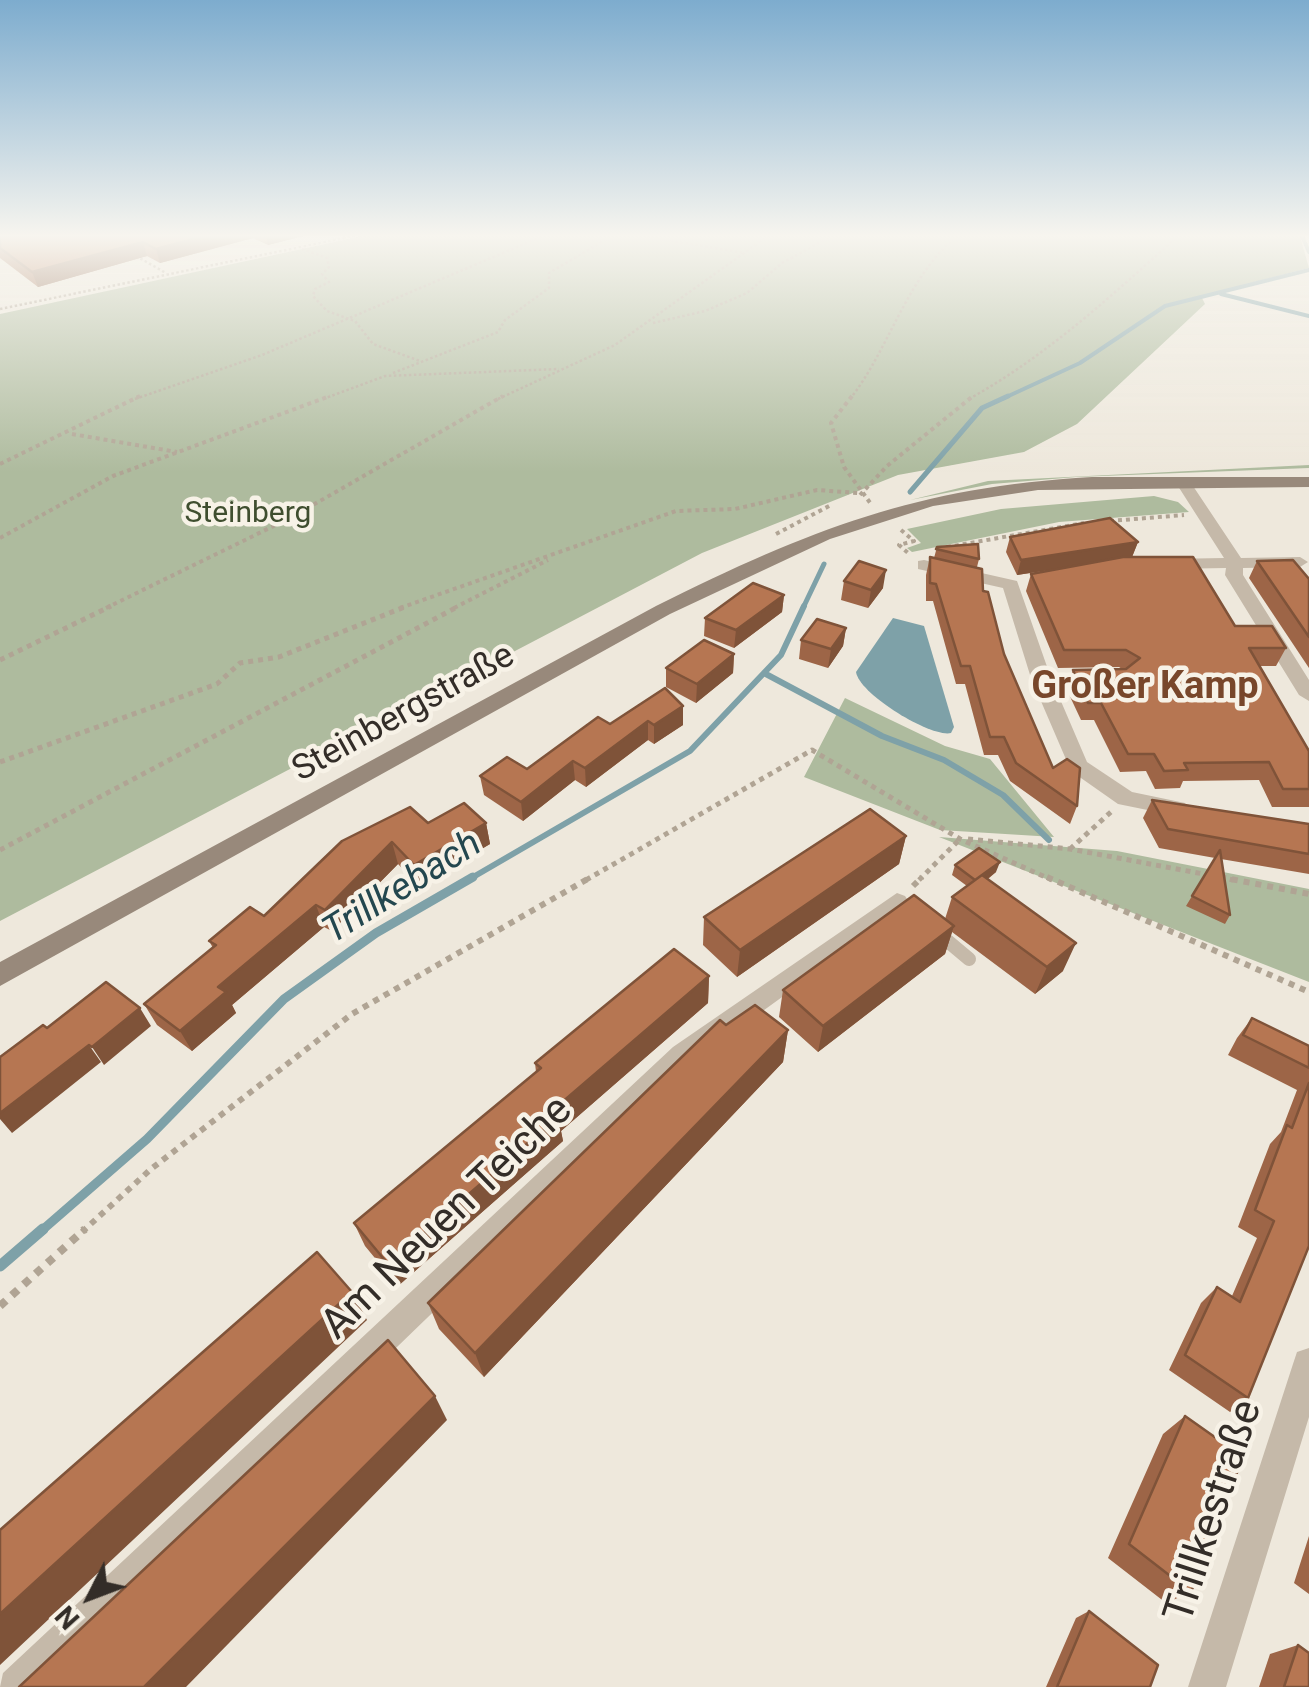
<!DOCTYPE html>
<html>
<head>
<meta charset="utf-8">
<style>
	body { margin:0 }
	#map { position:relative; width:1309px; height:1687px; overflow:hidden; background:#eee8dc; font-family:Roboto,sans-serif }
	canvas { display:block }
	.north { position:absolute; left:40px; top:1547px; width:100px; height:100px; -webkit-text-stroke:8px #f7f2e7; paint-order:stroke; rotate:228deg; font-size:28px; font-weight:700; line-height:40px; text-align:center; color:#332d28 }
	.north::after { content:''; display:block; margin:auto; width:35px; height:45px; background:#332d28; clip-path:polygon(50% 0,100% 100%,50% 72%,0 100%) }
</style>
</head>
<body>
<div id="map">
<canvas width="1309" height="1687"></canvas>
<div class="north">N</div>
</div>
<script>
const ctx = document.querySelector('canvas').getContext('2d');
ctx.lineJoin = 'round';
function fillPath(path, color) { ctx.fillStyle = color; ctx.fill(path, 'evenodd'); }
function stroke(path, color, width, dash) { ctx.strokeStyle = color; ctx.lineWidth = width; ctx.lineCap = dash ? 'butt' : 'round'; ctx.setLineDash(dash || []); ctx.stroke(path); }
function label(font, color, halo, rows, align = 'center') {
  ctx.font = font + ' Roboto,sans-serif'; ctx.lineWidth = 9; ctx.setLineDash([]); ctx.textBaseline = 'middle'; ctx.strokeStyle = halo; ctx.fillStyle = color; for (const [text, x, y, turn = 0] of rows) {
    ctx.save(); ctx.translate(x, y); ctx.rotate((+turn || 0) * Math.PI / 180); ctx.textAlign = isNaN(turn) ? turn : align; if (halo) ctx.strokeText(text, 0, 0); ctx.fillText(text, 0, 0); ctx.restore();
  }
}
const green = new Path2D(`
	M 362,236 L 1300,236 L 1309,268 L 1201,296 L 1205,304 L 1077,424 L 1024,452 L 898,475 L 702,553 L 0,921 L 0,314 Z
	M 1309,465 L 1309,468 L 1076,477 L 992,484 L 910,500 L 988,481 Z
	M 1154,496 L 1178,502 L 1189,512 L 1059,522 L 912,552 L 907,548 L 921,543 L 907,529 L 1001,509 Z
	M 845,698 L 945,746 L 990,759 L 1054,837 L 940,830 L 804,777 Z
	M 939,837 L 1117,851 L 1309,889 L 1309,982 Z`);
const water = new Path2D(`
	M 893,618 L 924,626 L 954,727 L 951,733 C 931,738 859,694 856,672 Z`);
const streamFar4 = new Path2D(`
	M 1302,236 L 1309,252
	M 1221,294 L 1309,316
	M 1002,399 L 1080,363 L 1165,306 L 1309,270`);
const streamFar3 = new Path2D(`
	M 910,492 L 982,408 L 1008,396
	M 803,608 L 824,564`);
const streamFar2 = new Path2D(`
	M 764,673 L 882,736 L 944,760 L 1003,795 L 1049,840
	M 468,880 L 690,751 L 781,655 L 804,606`);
const streamFar1 = new Path2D(`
	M 40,1232 L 147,1139 L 284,999 L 376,933 L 473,877`);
const stream = new Path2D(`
	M 0,1266 L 43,1229`);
const pathFar4 = new Path2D(`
	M 641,236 L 745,253
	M 302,249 L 327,258 L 329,267 L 322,274 L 329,282 L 315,289 L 313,296 L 327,311 L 355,321 L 373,344 L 420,361
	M 136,256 L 166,273
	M 0,309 L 354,236
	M 653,323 L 705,311 L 747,293 L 782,263 L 832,236
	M 393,373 L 498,332 L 505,320 L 549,288 L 549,273 L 612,236
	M 135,399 L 262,355 L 543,236
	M 323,399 L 385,376 L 559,369
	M 498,399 L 615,345 L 768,236
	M 850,399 C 890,348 906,278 957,236
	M 969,399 C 1048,355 1111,296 1178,236`);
const pathFar3 = new Path2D(`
	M 852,396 L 831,423 L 844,467 L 871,504
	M 72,434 L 177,452
	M 0,464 L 140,396
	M 860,495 L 887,466 L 973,396
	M 1110,521 L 1184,515
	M 901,530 L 914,541 L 899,545 L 908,553
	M 776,534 L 831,505
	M 0,538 L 113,476 L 330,396
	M 947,547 L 1084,523
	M 106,608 L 292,517 L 503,396
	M 400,608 L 676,511 L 735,509 L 817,490 L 858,493
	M 454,608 L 548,560`);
const pathFar2 = new Path2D(`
	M 0,660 L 111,606
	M 0,762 L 217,684 L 240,663 L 279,657 L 407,606
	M 968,839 L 1070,849 L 1209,875
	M 1070,849 L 1112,811
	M 0,850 L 459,606
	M 1220,877 L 1233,880
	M 586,880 L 812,750 L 960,839 L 1052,880
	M 919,880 L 960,839`);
const pathFar1 = new Path2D(`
	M 1047,877 L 1309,992
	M 1220,877 L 1309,894
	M 913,886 L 922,877
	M 82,1232 L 151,1169 L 352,1014 L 591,877`);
const path = new Path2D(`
	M 0,1306 L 85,1229`);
const service = new Path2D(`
	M 938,933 L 969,959`);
const minor = new Path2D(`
	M 1184,478 L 1189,480 L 1241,558 L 1300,557 L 1308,562 L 1300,567 L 1243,568 L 1243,575 L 1309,680 L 1309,701 L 1299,695 L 1225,575 L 1226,568 L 1168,569 L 1159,564 L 1168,559 L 1224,558 L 1176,483 Z
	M 924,560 L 1017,581 L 1051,678 L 1087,762 L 1132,792 L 1185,803 L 1188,808 L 1185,813 L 1177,816 L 1118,804 L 1071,771 L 1031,678 L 1003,588 L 918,569 L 918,561 Z
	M 897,893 L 905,896 L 909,902 L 905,908 L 691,1063 L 45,1687 L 0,1687 L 3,1673 L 673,1047 Z
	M 1309,1348 L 1309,1417 L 1226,1687 L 1188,1687 L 1293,1364 L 1297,1352 Z`);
const secondary = new Path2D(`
	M 1092,477 L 1309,477 L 1309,487 L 1038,490 L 933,506 L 830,539 L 670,614 L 0,986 L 0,962 L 656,606 C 811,529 917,487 1092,477 Z`);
const wall = new Path2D(`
	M 0,236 L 303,236 L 268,245 L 253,238 L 160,263 L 147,256 L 38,287 L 0,258 Z
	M 1010,537 L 1138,542 L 1132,557 L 1235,626 L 1286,648 L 1276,666 L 1260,666 L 1309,751 L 1309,807 L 1272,807 L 1259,780 L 1183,781 L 1180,788 L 1155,789 L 1146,771 L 1120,772 L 1094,720 L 1081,720 L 1066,688 L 1073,670 L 1122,669 L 1119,667 L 1058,668 L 1026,591 L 1031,574 L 1069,567 L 1017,575 L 1006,552 Z
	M 937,547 L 979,559 L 977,567 L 983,591 L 1004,654 L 1053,768 L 1077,806 L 1070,824 L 1010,781 L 998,755 L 984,755 L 965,684 L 956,684 L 933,601 L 926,601 L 926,575 L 930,557 L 934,558 Z
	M 1257,561 L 1309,579 L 1309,668 L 1249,578 Z
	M 844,581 L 883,588 L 868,608 L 841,600 Z
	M 784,595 L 782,612 L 734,648 L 704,636 L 705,618 Z
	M 846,628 L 843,646 L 828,668 L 799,659 L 801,640 Z
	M 734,654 L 733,673 L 696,703 L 666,687 L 666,668 Z
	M 665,688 L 683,725 L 654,744 L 648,740 L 586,787 L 575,780 L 523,821 L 484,795 L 480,776 L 527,769 L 610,724 Z
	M 1152,800 L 1309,824 L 1309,874 L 1221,859 L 1230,915 L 1225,924 L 1186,906 L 1215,858 L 1159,848 L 1143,818 Z
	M 428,823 L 486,823 L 490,844 L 419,886 L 398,864 L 332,931 L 324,927 L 232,1005 L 236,1013 L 192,1051 L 157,1025 L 144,1004 L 213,948 L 209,941 L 264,916 Z
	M 906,836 L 899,864 L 737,977 L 703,945 L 704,917 Z
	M 955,865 L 996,872 L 988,879 L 1063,971 L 1035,994 L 952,932 L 945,954 L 818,1052 L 779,1017 L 783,990 L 945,919 L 952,897 L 967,886 L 952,875 Z
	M 709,976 L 708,1003 L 561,1131 L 563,1141 L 398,1286 L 365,1246 L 354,1223 L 536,1072 L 535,1063 Z
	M 1252,1018 L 1309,1046 L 1309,1246 L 1248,1398 L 1230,1412 L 1169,1370 L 1201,1303 L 1217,1287 L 1232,1296 L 1257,1238 L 1238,1227 L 1270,1144 L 1281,1132 L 1297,1090 L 1228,1055 L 1237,1038 Z
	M 788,1030 L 783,1062 L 484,1377 L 439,1329 L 428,1303 Z
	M 1185,1416 L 1191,1592 L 1166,1603 L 1108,1558 L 1163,1434 Z
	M 1309,1536 L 1309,1594 L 1294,1583 Z
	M 1089,1611 L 1150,1687 L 1046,1687 L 1076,1618 Z
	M 1298,1645 L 1309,1687 L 1259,1687 L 1270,1654 Z`);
const shadedWall = new Path2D(`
	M 204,236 L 253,236 L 253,238 L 160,263 L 156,249 Z
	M 266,236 L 303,236 L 268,245 Z
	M 143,242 L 147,256 L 38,287 L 32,272 Z
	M 1138,542 L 1132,557 L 1017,575 L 1021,560 Z
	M 886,570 L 883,588 L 868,608 L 871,590 Z
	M 784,595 L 782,612 L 734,648 L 736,630 Z
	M 846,628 L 843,646 L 828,668 L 831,649 Z
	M 734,654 L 733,673 L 696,703 L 697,684 Z
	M 683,706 L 683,725 L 654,744 L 654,725 Z
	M 648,721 L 648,740 L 586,787 L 585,768 Z
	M 573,761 L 575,780 L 523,821 L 521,802 Z
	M 486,823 L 490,844 L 419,886 L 414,865 Z
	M 906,836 L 899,864 L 737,977 L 740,950 Z
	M 392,842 L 398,864 L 332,931 L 325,910 Z
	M 1000,862 L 996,872 L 973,890 L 976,881 Z
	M 316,905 L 324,927 L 232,1005 L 236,1013 L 192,1051 L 180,1031 L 218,987 Z
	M 954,926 L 945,954 L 818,1052 L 823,1026 Z
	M 1076,943 L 1063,971 L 1035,994 L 1047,967 Z
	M 709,976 L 708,1003 L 561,1131 L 563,1141 L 398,1286 L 388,1264 L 553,1110 Z
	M 140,1008 L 151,1026 L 104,1065 L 92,1047 Z
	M 788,1030 L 783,1062 L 484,1377 L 475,1353 Z
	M 89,1045 L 101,1062 L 12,1133 L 0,1119 L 0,1113 Z
	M 352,1292 L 367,1320 L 0,1665 L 0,1614 Z
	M 435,1396 L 447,1420 L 186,1687 L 144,1687 Z`);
const building = new Path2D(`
	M 0,236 L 204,236 L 156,249 L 143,242 L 32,272 L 0,248 Z
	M 1110,518 L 1138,542 L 1021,560 L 1010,537 Z
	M 978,544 L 979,559 L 936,549 L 937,547 Z
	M 930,557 L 982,569 L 983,591 L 988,592 L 1004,654 L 1053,768 L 1067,759 L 1080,768 L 1077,806 L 1016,763 L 1004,737 L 990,737 L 970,666 L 961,666 L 936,584 L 930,583 Z
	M 1123,557 L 1193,557 L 1235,626 L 1272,626 L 1286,648 L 1249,648 L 1309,751 L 1309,789 L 1283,789 L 1269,762 L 1184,763 L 1188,770 L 1164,771 L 1154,754 L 1128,754 L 1101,703 L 1088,703 L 1073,670 L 1126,669 L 1140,658 L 1126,650 L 1064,650 L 1031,574 Z
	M 1293,560 L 1309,579 L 1309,637 L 1257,561 Z
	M 859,561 L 886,570 L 871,590 L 844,581 Z
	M 753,583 L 784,595 L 736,630 L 705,618 Z
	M 817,619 L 846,628 L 831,649 L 801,640 Z
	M 704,640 L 734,654 L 697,684 L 666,668 Z
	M 665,688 L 683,706 L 654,725 L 648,721 L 585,768 L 573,761 L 521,802 L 480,776 L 507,757 L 527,769 L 598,717 L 610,724 Z
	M 1152,800 L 1309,824 L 1309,854 L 1168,829 Z
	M 464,803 L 486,823 L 414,865 L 392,842 L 325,910 L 316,905 L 218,987 L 226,992 L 180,1031 L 144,1004 L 216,945 L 209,941 L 250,907 L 264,916 L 342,841 L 410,807 L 428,823 Z
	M 870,809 L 906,836 L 740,950 L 704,917 Z
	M 979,848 L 1000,862 L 975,880 L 955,865 Z
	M 1220,850 L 1230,915 L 1192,896 Z
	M 982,875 L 1076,943 L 1047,967 L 952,897 Z
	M 914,895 L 954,926 L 823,1026 L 783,990 Z
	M 674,949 L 709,976 L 553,1110 L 559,1116 L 388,1264 L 354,1223 L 541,1068 L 535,1063 Z
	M 106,982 L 140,1008 L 92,1047 L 89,1045 L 0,1113 L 0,1057 L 43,1025 L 47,1028 Z
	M 755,1005 L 788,1030 L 475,1353 L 428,1303 L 720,1020 L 726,1025 Z
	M 1252,1018 L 1309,1046 L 1309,1068 L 1243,1035 Z
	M 1309,1083 L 1309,1246 L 1248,1398 L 1185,1355 L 1217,1287 L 1240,1302 L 1274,1221 L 1255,1210 L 1287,1125 L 1292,1128 Z
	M 317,1252 L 352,1292 L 0,1614 L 0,1530 Z
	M 388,1340 L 435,1396 L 144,1687 L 19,1687 Z
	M 1185,1416 L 1243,1457 L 1191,1592 L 1129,1544 Z
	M 1089,1611 L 1158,1665 L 1150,1687 L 1057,1687 Z
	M 1298,1645 L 1309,1653 L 1309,1687 L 1284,1687 Z`);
const farParknames = [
	["Steinberg",248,514]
];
const streetNames = [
	["Steinbergstraße",404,714,-29]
];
const neighbourhoodNames = [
	["Großer Kamp",1145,688]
];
const waterNames = [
	["Trillkebach",403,889,-32]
];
const nearStreetnames = [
	["Am Neuen Teiche",448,1219,-44],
	["Trillkestraße",1215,1512,-72]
];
fillPath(green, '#aebb9e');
fillPath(water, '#7ea1a8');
stroke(streamFar4, '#7ea1a8', 4);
stroke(streamFar3, '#7ea1a8', 5);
stroke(streamFar2, '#7ea1a8', 6);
stroke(streamFar1, '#7ea1a8', 9);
stroke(stream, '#7ea1a8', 11);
stroke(pathFar4, '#b0a494', 2.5, [2.5, 2.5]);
stroke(pathFar3, '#b0a494', 4, [4, 4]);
stroke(pathFar2, '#b0a494', 5, [5, 5]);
stroke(pathFar1, '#b0a494', 6, [6, 6]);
stroke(path, '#b0a494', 8, [8, 8]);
stroke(service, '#c5b9a9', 14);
fillPath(minor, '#c5b9a9');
fillPath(secondary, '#98897b');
fillPath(wall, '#9d6547');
fillPath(shadedWall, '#7f5339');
fillPath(building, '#b67652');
stroke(building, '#7f5339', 2.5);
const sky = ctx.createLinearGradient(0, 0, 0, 472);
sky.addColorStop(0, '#7dacce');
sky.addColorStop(0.5, '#f7f5ef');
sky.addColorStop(1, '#f7f5ef00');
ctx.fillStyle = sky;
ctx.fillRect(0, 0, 1309, 472);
label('30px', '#3f4e2f', '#f7f2e7', farParknames);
label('35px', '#332d28', '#f7f2e7', streetNames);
label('bold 38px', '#78472b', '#f7f2e7', neighbourhoodNames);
label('italic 38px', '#23474f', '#f7f2e7', waterNames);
label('42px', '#332d28', '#f7f2e7', nearStreetnames);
</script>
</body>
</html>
